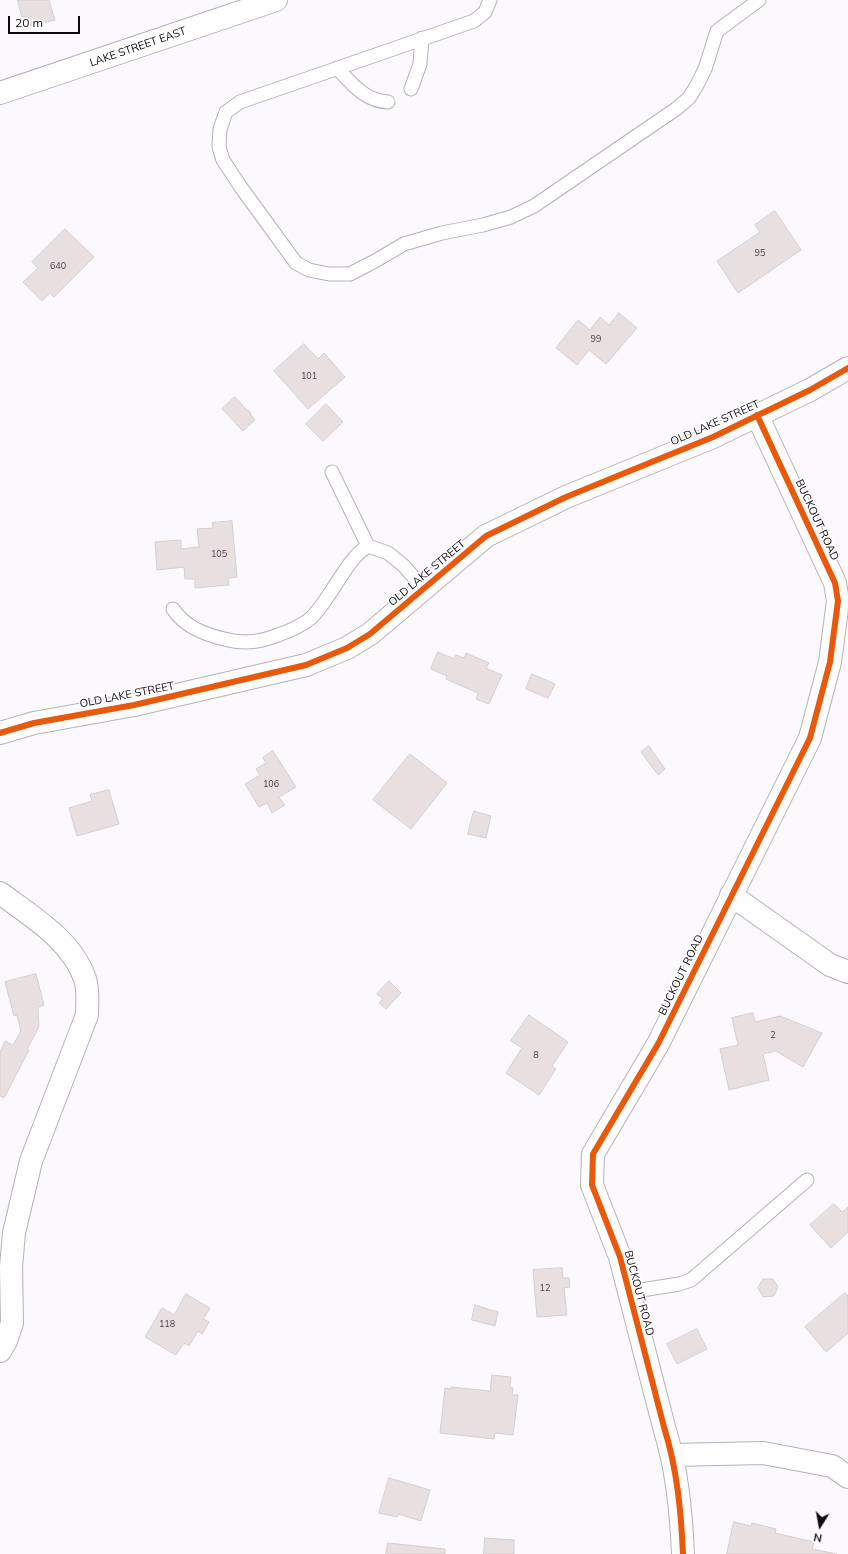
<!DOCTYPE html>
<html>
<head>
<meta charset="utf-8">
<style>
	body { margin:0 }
	#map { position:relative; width:848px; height:1554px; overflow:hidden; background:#fbf9fd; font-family:Mulish,sans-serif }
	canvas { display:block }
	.north { position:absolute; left:800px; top:1506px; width:40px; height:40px; -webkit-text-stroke:3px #fff; paint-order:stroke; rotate:191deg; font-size:11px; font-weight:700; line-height:16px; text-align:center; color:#100914 }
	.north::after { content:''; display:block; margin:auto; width:14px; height:18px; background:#100914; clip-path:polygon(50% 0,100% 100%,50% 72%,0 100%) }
	.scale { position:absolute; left:8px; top:16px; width:72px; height:18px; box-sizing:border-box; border:2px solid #100914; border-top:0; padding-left:5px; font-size:12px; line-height:14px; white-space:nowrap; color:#100914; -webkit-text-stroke:3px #fff; paint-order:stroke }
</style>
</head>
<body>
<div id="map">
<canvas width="848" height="1554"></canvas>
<div class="north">N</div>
<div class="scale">20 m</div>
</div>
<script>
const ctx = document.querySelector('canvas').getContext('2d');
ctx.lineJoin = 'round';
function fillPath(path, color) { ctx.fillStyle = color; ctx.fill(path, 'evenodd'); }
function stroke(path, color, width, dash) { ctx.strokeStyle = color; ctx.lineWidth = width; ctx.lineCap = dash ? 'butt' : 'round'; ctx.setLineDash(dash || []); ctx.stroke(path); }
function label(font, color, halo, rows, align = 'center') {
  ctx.font = font + ' Mulish,sans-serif'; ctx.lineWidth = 3; ctx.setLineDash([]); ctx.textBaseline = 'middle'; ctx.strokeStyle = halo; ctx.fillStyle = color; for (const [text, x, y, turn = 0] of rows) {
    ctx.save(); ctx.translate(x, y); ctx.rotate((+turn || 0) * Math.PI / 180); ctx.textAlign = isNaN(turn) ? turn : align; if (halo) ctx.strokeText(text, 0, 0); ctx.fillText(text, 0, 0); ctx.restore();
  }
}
const building = new Path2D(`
	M 18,0 L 49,0 L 55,20 L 31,26 L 28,16 L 22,17 Z
	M 775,211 L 801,250 L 738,293 L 717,261 L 760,232 L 755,225 Z
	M 65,229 L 94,257 L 54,297 L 50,293 L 42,301 L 23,282 L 38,268 L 32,262 Z
	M 619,313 L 637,328 L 606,364 L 589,350 L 577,365 L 556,348 L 578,320 L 590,330 L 600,317 L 609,325 Z
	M 304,344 L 318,359 L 324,353 L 345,377 L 308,409 L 274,371 Z
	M 235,397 L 245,408 L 250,412 L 251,415 L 255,420 L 243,431 L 222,409 Z
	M 326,404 L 343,422 L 323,441 L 306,424 Z
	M 232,521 L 237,577 L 228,578 L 229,585 L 195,588 L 195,579 L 185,579 L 184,567 L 157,570 L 155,542 L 181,540 L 181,549 L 199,547 L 197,529 L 213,528 L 212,523 Z
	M 438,652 L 454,659 L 456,655 L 464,658 L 466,653 L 489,663 L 486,668 L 502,675 L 489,704 L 476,699 L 478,693 L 446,679 L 447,676 L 431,669 Z
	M 532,674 L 555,684 L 548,698 L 526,689 Z
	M 649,746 L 665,769 L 658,775 L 641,752 Z
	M 273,751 L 296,787 L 279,797 L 285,805 L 272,813 L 267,803 L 259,807 L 245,784 L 260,775 L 256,769 L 266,763 L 263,758 Z
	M 410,754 L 447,783 L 411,829 L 373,800 Z
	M 109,790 L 119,824 L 77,836 L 69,808 L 92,801 L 90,795 Z
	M 474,811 L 491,816 L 486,838 L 468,834 Z
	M 36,974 L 44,1005 L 38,1007 L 39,1027 L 27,1049 L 29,1050 L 4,1098 L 0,1096 L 0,1052 L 5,1041 L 13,1045 L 21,1031 L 17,1015 L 14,1016 L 5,982 Z
	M 389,981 L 401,993 L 386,1009 L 379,1003 L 383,999 L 377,994 Z
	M 753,1013 L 755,1022 L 780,1016 L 822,1033 L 803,1067 L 776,1051 L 763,1054 L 769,1080 L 729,1090 L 720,1049 L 738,1045 L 732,1018 Z
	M 529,1015 L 568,1042 L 552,1066 L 556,1069 L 539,1095 L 506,1073 L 522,1048 L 511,1041 Z
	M 834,1204 L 842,1212 L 848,1207 L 848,1232 L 831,1248 L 810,1225 Z
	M 562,1268 L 563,1278 L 569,1278 L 570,1287 L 564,1288 L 567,1315 L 537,1317 L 533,1270 Z
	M 763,1279 L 773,1279 L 778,1287 L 774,1296 L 763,1297 L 758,1288 Z
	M 845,1293 L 848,1296 L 848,1333 L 826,1352 L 805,1327 Z
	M 186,1294 L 210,1308 L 203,1319 L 209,1322 L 202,1334 L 198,1331 L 189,1346 L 184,1343 L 176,1355 L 145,1337 L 162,1308 L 174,1315 Z
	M 475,1305 L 498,1312 L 495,1326 L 472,1320 Z
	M 697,1329 L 707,1349 L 677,1364 L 667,1344 Z
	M 492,1375 L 511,1377 L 510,1387 L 513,1388 L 512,1395 L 518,1395 L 513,1435 L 495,1433 L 494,1439 L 440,1433 L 445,1388 L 451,1389 L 451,1387 L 490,1391 Z
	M 389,1478 L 430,1490 L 421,1521 L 398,1514 L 397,1517 L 379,1513 Z
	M 734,1522 L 751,1526 L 752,1523 L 776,1529 L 775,1533 L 814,1542 L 812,1549 L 837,1554 L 727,1554 Z
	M 485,1538 L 514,1540 L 514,1554 L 484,1554 Z
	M 388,1543 L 445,1549 L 445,1554 L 386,1554 Z`);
const service = new Path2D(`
	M 490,0 L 485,12 L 474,21 L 240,102 L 226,112 L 220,129 L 219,147 L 223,160 L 240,186 L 296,263 L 309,270 L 329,274 L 350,274 L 375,261 L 404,244 L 442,233 L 483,225 L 511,217 L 534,206 L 676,109 L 689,98 L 697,85 L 705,69 L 717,31 L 759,0
	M 337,68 C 352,84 365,101 388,102
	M 411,89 L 420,64 L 422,38
	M 332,472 L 368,546
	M 173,609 C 185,627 204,634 224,639 C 242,644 261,642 278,635 C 290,631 301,626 311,618 C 329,600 339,575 356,556 C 359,552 364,549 368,546 L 388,553 L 404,566 L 424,589
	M 629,1292 L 679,1284 L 691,1280 L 807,1180`);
const minor = new Path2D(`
	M 0,733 L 34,723 L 134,705 L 306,665 L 347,648 L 370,634 L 486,536 L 566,497 L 713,437 L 810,390 L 848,368
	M 0,893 C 31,916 72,940 85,979 C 89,991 87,1003 87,1015 L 31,1161 L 14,1233 L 11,1267 L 12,1323 L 6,1341 L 0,1351
	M 731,895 L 830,965 L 848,972
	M 673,1455 L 763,1453 L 832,1466 L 848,1477
	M 683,1554 C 681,1510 677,1469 664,1427 L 620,1257 L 592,1185 L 593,1154 L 658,1044 L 810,738 L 830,662 L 838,601 L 835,583 L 757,415`);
const secondary = new Path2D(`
	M 0,93 L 276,0`);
const cycleway = new Path2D(`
	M 0,733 L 34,723 L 134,705 L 306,665 L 347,648 L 370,634 L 486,536 L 566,497 L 713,437 L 810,390 L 848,368
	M 683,1554 C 681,1510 677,1469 664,1427 L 620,1257 L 592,1185 L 593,1154 L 658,1044 L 810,738 L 830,662 L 838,601 L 835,583 L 757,415`);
const numberNames = [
	["95",760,253],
	["640",58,266],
	["99",596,339],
	["101",309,376],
	["105",219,554],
	["106",271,784],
	["2",773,1035],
	["8",536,1055],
	["12",545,1288],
	["118",167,1324]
];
const streetNames = [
	["LAKE STREET EAST",138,47,-19],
	["OLD LAKE STREET",715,423,-24],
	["BUCKOUT ROAD",817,520,65],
	["OLD LAKE STREET",427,573,-40],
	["OLD LAKE STREET",127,695,-11],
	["BUCKOUT ROAD",681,975,-64],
	["BUCKOUT ROAD",639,1293,75]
];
fillPath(building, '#e7dfe0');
stroke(building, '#d6cece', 1);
stroke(service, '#b5b1b8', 15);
stroke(minor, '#b5b1b8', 24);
stroke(secondary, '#b5b1b8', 24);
stroke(service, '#fefeff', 13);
stroke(minor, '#fefeff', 22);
stroke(secondary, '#fefeff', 22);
stroke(cycleway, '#e8590c', 6);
label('9px', '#49424a', null, numberNames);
label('11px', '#100914', '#fff', streetNames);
</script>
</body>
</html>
